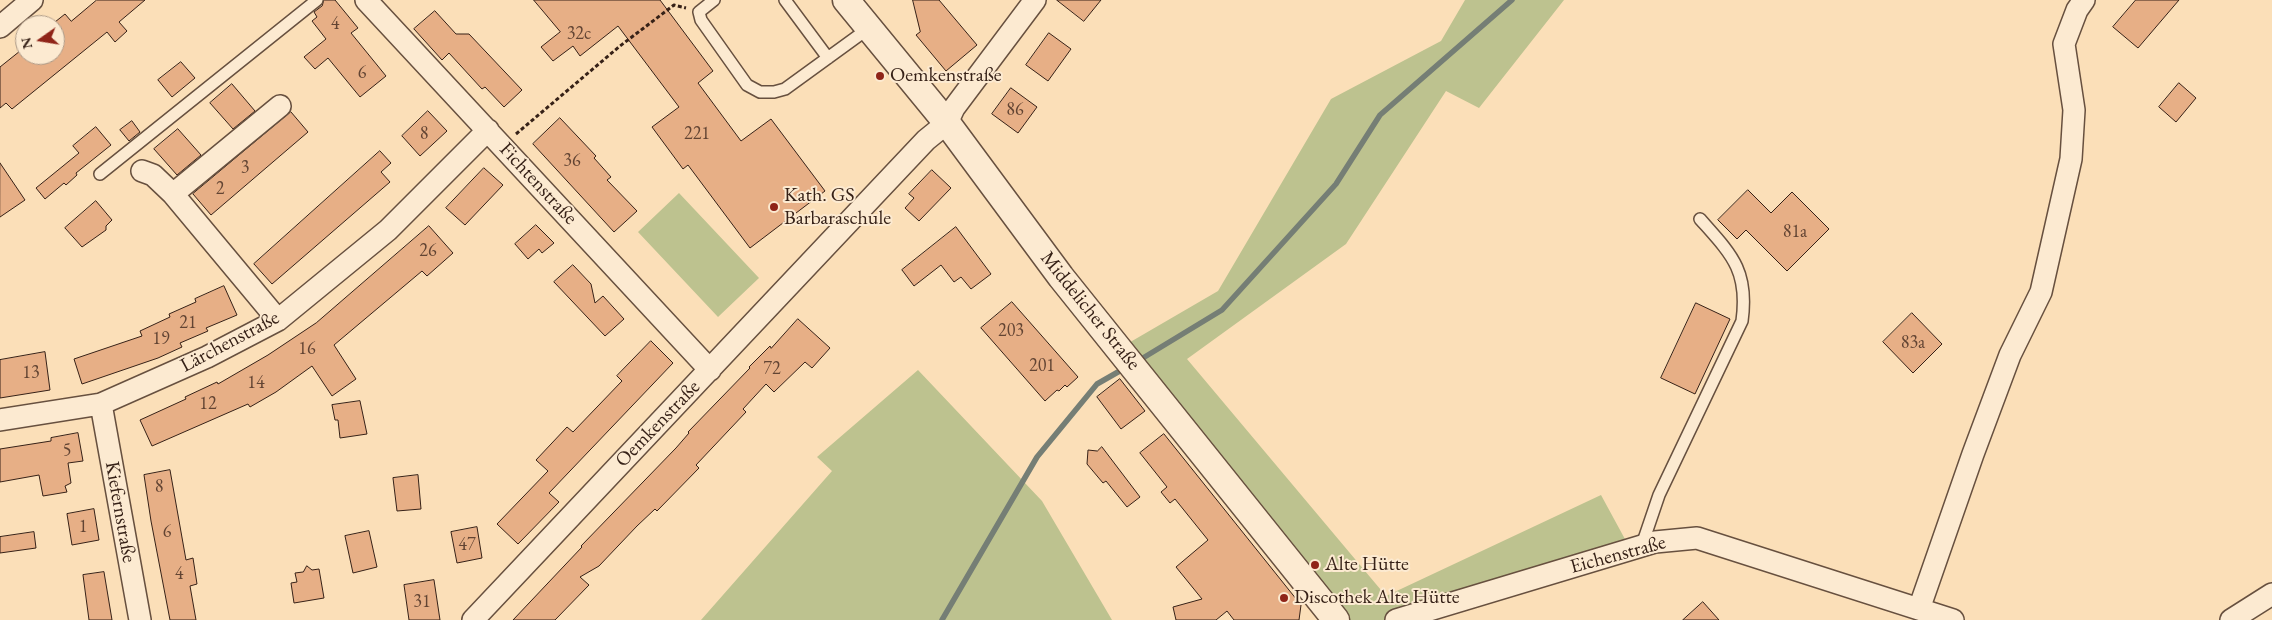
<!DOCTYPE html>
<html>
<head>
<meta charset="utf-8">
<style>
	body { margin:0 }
	#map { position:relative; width:2272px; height:620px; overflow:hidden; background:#fbdfb8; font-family:"EB Garamond",serif }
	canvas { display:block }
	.north { position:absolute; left:15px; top:15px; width:50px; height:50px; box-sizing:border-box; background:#fcead1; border:1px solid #ad9a87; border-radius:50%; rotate:257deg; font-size:14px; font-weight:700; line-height:20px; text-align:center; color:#362117 }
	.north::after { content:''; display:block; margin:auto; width:18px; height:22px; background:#8f2418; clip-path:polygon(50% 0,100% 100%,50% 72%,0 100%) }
</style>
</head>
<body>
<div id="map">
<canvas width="2272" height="620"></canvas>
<div class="north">N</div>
</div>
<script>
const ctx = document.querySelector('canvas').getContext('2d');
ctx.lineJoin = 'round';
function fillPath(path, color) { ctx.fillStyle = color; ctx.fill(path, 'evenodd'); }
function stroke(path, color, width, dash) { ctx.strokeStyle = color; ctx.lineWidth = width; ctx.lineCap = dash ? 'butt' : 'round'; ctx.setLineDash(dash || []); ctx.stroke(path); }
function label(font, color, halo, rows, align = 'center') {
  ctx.font = font + ' "EB Garamond",serif'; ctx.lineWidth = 4; ctx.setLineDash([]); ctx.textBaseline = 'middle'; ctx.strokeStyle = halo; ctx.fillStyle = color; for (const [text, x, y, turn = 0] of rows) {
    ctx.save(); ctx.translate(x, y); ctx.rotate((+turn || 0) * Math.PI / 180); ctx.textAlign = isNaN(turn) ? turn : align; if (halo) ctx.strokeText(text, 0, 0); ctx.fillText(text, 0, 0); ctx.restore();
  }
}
const green = new Path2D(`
	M 1465,0 L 1564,0 L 1479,108 L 1446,91 L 1346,244 L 1187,359 L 1386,596 L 1601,495 L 1626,541 L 1430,620 L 1336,620 L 1120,348 L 1218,291 L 1331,99 L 1441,41 Z
	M 679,193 L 759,278 L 718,317 L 638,232 Z
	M 918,370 L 1042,501 L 1112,620 L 701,620 L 832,471 L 817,457 Z`);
const stream = new Path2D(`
	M 1138,361 L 1222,310 L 1336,184 L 1380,115 L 1512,0
	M 942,620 L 1037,457 L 1097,384 L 1125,368`);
const building = new Path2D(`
	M 97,0 L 145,0 L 119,22 L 127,31 L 115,42 L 107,32 L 12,109 L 6,103 L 0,108 L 0,67 L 25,47 L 25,55 L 55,55 L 55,22 L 65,14 L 71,21 Z
	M 324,0 L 335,0 L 358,28 L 351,33 L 386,76 L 360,97 L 328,58 L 315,69 L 304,57 L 326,39 L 312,21 L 317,17 L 314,12 L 322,6 Z
	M 534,0 L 660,0 L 713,71 L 698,83 L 741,141 L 771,119 L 825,191 L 750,248 L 688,165 L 683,169 L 652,127 L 679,107 L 618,26 L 580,56 L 573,46 L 553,61 L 541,47 L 560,32 Z
	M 913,0 L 939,0 L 977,45 L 946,71 L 916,35 L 920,32 Z
	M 1057,0 L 1101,0 L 1084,21 Z
	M 2136,0 L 2179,0 L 2138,48 L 2113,27 Z
	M 435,11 L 456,34 L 469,34 L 522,90 L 504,107 L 485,87 L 482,89 L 449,53 L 442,60 L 414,29 Z
	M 1049,33 L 1071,49 L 1048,81 L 1026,65 Z
	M 181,62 L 195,78 L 172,97 L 158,80 Z
	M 2179,83 L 2196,98 L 2176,122 L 2159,107 Z
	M 232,84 L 255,111 L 233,129 L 210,103 Z
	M 1011,88 L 1037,107 L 1018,133 L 992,114 Z
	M 428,111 L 447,131 L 420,156 L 402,136 Z
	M 291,112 L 308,132 L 211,215 L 193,194 Z
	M 560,118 L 596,156 L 594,158 L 611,177 L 607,180 L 637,211 L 614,232 L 533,144 Z
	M 132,121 L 140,132 L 129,141 L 120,130 Z
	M 96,127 L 111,145 L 76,173 L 77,175 L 66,185 L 64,183 L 45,199 L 36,188 L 79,153 L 73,146 Z
	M 178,129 L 201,155 L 177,175 L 154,149 Z
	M 380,151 L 391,163 L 381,172 L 390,182 L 272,284 L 254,264 Z
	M 0,163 L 25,200 L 0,217 Z
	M 484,168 L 503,185 L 465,225 L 446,208 Z
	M 932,170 L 951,188 L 919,221 L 905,208 L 914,198 L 909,194 Z
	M 1748,190 L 1771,213 L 1792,192 L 1829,229 L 1787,271 L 1746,230 L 1737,239 L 1718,220 Z
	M 96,201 L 112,220 L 106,226 L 106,230 L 82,247 L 65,228 Z
	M 536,225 L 554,243 L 542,253 L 539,249 L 528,259 L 515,244 Z
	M 429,226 L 453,253 L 427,276 L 422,271 L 334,345 L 356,379 L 332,396 L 312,366 L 276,392 L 250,407 L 248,404 L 152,446 L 140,420 L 186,399 L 185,397 L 217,382 L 218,384 L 268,355 L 316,323 Z
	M 956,227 L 991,274 L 971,289 L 961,277 L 954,282 L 941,265 L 914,286 L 902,270 Z
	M 573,265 L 591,284 L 595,303 L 603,296 L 624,319 L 605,336 L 554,282 Z
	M 224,286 L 237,315 L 206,328 L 208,331 L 180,343 L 182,347 L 158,358 L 82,384 L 74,359 L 142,336 L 140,331 L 170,317 L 169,314 L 196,302 L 195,299 Z
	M 1012,302 L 1078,377 L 1067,387 L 1065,385 L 1059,391 L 1057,390 L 1045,401 L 981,328 Z
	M 1696,303 L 1730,319 L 1695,394 L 1661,378 Z
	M 1912,313 L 1942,344 L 1913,373 L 1883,342 Z
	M 798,319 L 830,348 L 812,368 L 805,362 L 774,392 L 766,384 L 743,409 L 746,412 L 696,465 L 699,468 L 657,511 L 655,509 L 637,526 L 599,566 L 580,577 L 589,585 L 555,620 L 513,620 L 582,547 L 581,546 L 676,448 L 689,433 L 688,432 L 750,368 L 749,367 L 770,346 L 771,348 Z
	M 651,341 L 673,363 L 549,493 L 559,502 L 518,544 L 497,524 L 548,471 L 536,460 L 567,427 L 573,432 L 622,381 L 617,376 Z
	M 45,352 L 50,390 L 0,398 L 0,360 Z
	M 1120,379 L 1145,411 L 1121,429 L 1097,397 Z
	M 360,401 L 367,434 L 340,438 L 338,420 L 335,420 L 332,405 Z
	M 78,433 L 83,461 L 68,463 L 71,483 L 65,486 L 67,492 L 43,496 L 39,475 L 0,482 L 0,449 L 51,441 L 51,438 Z
	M 1164,434 L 1301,605 L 1299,620 L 1234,620 L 1227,611 L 1216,620 L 1176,620 L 1173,607 L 1202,599 L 1176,567 L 1208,540 L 1175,499 L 1170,503 L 1161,492 L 1167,487 L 1140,453 Z
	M 1102,447 L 1140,497 L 1127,507 L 1106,481 L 1103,483 L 1087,464 L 1088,450 L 1097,451 Z
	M 170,470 L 186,560 L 193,558 L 197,584 L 190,586 L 196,620 L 170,620 L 151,521 L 144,475 Z
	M 418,475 L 421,509 L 397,511 L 393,478 Z
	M 94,509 L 99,540 L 72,545 L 67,514 Z
	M 477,527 L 482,558 L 457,563 L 451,532 Z
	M 369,531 L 377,567 L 353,573 L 345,536 Z
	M 34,532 L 36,548 L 0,553 L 0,537 Z
	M 307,566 L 312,570 L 319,569 L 324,598 L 294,603 L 291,583 L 297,582 L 295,573 L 303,572 Z
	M 104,572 L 112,620 L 89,620 L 83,575 Z
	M 434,580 L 440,620 L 409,620 L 404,585 Z
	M 1703,602 L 1719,620 L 1683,620 Z`);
const path = new Path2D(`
	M 516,134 L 620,46 L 674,5 L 686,8`);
const service = new Path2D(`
	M 714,0 L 699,12 L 701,20 L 747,85 L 760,92 L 774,92 L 785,89 L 869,28
	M 785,0 L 828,58
	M 100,174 L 317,0
	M 1642,545 L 1659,495 L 1742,321 C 1749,270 1731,254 1700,219`);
const minor = new Path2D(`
	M 366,0 L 710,370
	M 0,27 L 32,0
	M 142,171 L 153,175 L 173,194 L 278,320
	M 173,194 L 280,106
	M 101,404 L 140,620
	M 0,420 L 101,404 L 207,357 L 278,320 L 388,230 L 488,130
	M 1919,609 L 1973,454 L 2010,355 L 2041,292 L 2071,159 L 2074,110 L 2064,44 L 2077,10 L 2084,0
	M 473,620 L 926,140 L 947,123 L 954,108 L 1035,0
	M 1396,620 L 1655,542 L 1697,538 L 1953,620
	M 2231,620 L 2272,594`);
const tertiary = new Path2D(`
	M 846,0 L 947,123 L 1061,277 L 1336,620`);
const markers = [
	[880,76,5,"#8f2418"],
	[774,207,5,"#8f2418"],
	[1315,565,5,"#8f2418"],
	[1284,598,5,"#8f2418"]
];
const numberNames = [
	["4",335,24],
	["32c",579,34],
	["6",362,73],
	["86",1015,110],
	["8",424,134],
	["221",697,134],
	["36",572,161],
	["3",245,168],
	["2",220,189],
	["81a",1795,232],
	["26",428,251],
	["21",188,323],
	["203",1011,331],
	["19",161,339],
	["83a",1913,343],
	["16",307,349],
	["201",1042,366],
	["72",772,369],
	["13",31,373],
	["14",256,383],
	["12",208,404],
	["5",67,451],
	["8",159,487],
	["1",83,527],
	["6",167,532],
	["47",467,545],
	["4",179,574],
	["31",422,602]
];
const poiNames = [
	["Oemkenstraße",890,76],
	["Kath. GS",784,196],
	["Barbaraschule",784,219],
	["Alte Hütte",1325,565],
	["Discothek Alte Hütte",1294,598]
];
const streetNames = [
	["Fichtenstraße",538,184,47],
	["Middelicher Straße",1090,311,51],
	["Lärchenstraße",230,342,-28],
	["Oemkenstraße",658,424,-46],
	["Kiefernstraße",120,512,80],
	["Eichenstraße",1618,555,-15]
];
fillPath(green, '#bdc28f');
stroke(stream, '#757e75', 5.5);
fillPath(building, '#e7af86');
stroke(building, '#362117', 1);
stroke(service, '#67503f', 14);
stroke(minor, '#67503f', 24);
stroke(tertiary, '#67503f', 29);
stroke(path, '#362117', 3, [4, 2.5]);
stroke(service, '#fcead1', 11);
stroke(minor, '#fcead1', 21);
stroke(tertiary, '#fcead1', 26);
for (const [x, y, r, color] of markers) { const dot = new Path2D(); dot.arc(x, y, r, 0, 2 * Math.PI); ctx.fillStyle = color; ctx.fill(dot); stroke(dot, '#fcead1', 2); }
label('18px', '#624433', null, numberNames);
label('20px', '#362117', '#fcead1', poiNames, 'left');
label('20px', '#362117', '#fcead1', streetNames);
</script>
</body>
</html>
